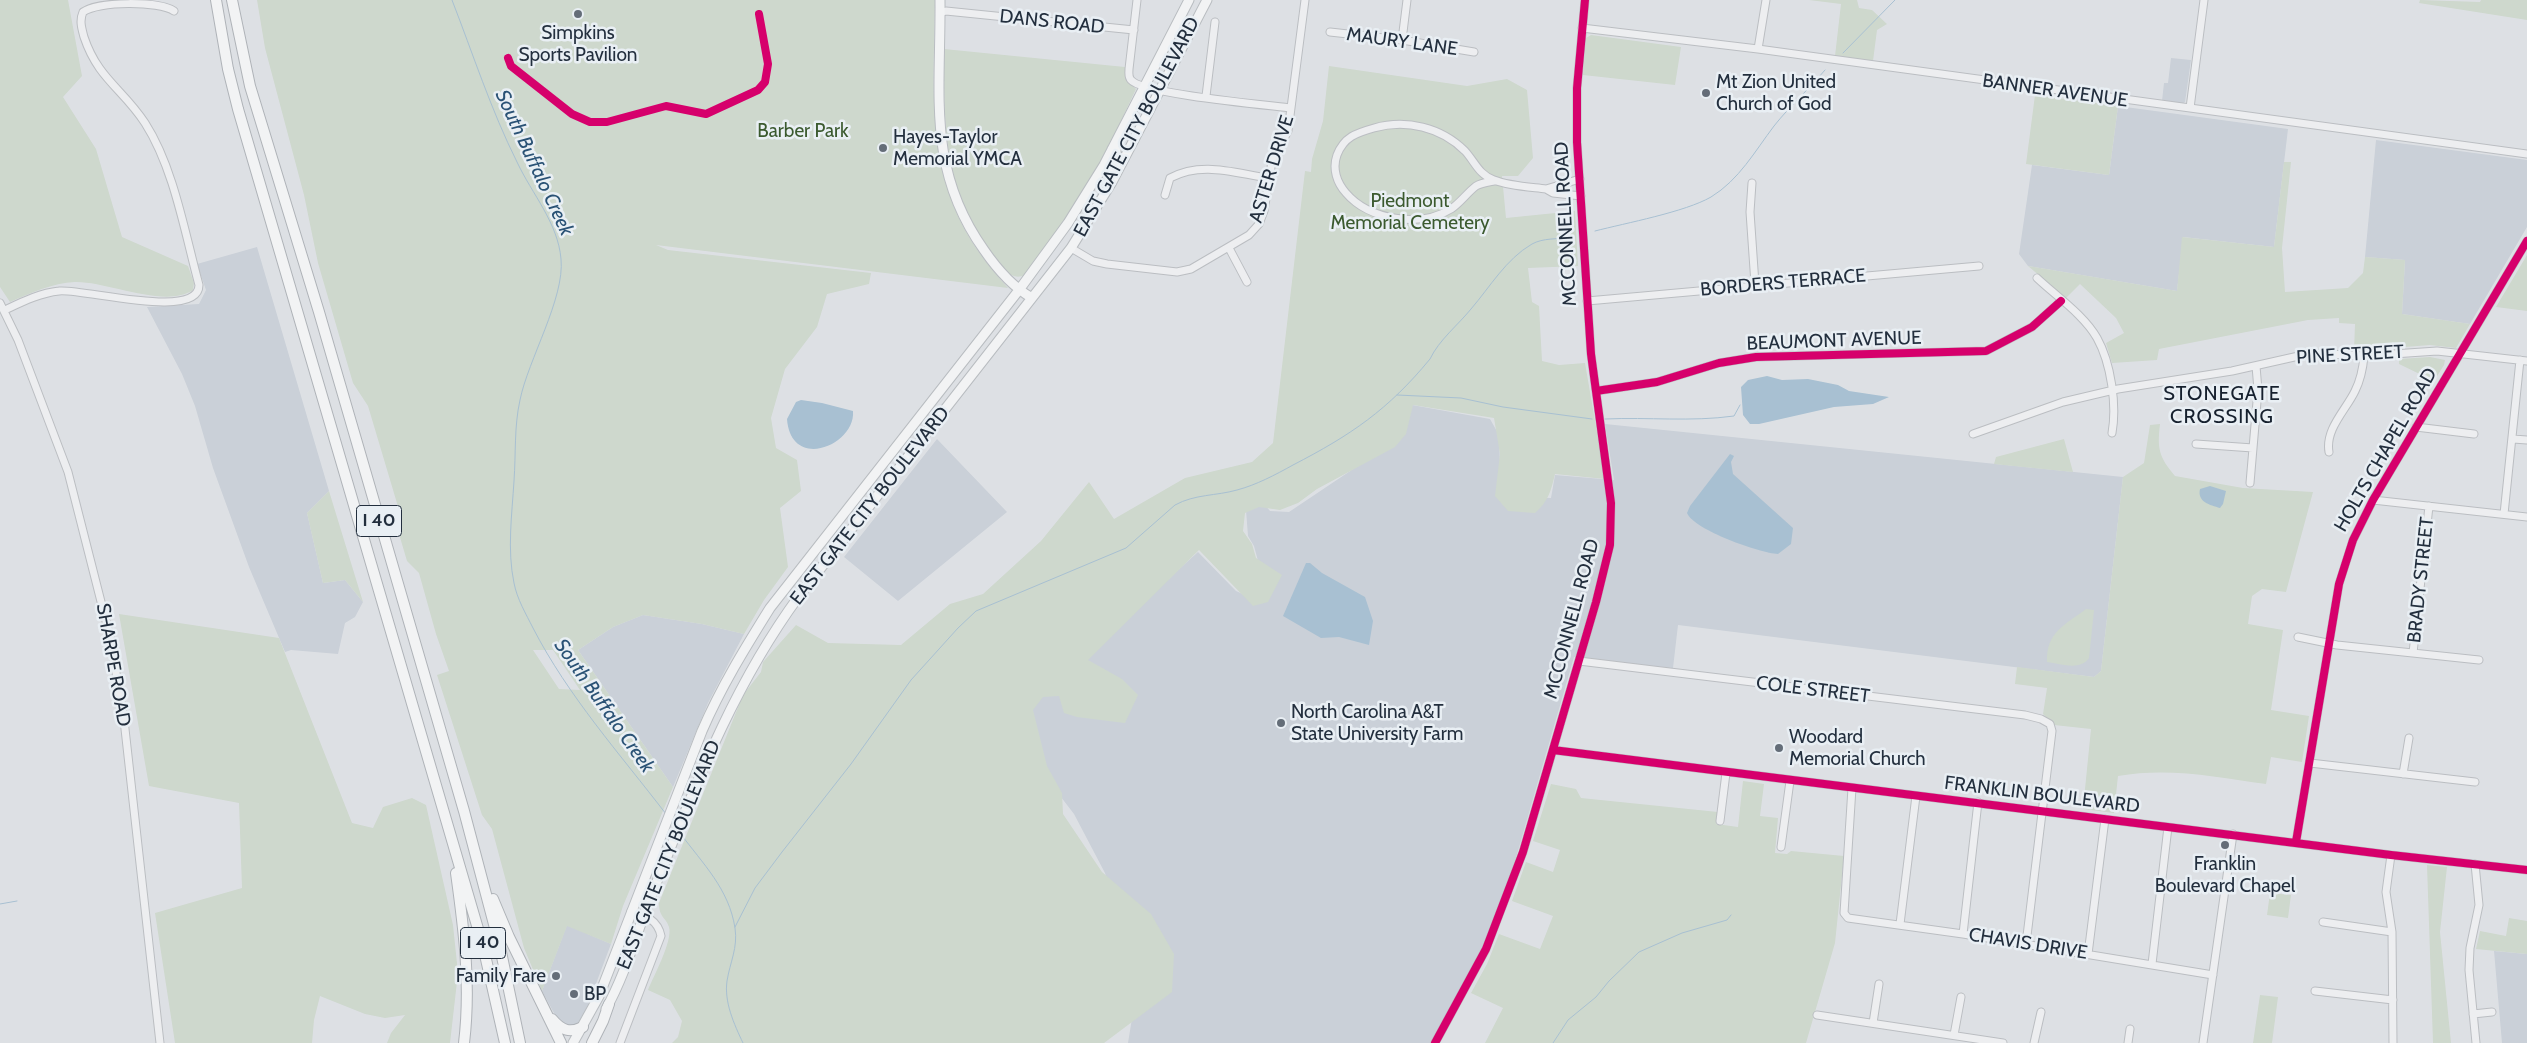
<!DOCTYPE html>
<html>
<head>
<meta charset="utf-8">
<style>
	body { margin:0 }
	canvas { display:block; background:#dde0e4 }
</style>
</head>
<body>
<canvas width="2527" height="1043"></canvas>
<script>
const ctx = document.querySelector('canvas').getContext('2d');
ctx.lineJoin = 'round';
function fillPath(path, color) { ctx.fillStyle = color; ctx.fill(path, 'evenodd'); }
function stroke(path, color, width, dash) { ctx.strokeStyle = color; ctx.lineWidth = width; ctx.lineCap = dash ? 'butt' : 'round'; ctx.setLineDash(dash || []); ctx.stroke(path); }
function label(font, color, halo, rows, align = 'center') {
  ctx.font = font + ' Cabin,sans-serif'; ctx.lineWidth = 5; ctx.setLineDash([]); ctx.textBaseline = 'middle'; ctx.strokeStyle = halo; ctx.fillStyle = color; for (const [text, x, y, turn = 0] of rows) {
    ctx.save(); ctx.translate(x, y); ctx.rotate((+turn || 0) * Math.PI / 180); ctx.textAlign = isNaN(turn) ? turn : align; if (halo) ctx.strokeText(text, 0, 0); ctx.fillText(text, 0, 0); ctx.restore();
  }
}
const built = new Path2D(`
	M 2171,58 L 2191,60 L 2185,102 L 2182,104 L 2162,101 L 2164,83 L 2168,83 Z
	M 2118,106 L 2288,129 L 2274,247 L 2183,237 L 2177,291 L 2028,266 L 2019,254 L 2032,165 L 2109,175 Z
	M 2376,140 L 2527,160 L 2527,227 L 2470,324 L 2402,314 L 2405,260 L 2365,257 Z
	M 257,247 L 329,491 L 307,513 L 323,583 L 345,580 L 363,602 L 355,617 L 345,623 L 338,654 L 291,650 L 285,652 L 249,567 L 213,468 L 195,406 L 182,374 L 147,307 L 199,304 L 206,290 L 197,264 Z
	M 1401,403 L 1490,419 L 1499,435 L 1501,496 L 1551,498 L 1555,475 L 1614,480 L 1605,424 L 2123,477 L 2101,671 L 2094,677 L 1678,625 L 1673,668 L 1574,657 L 1507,889 L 1478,960 L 1431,1043 L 1128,1043 L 1134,1006 L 1125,935 L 1105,873 L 1074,814 L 1008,728 L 1084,655 L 1198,552 L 1236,591 L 1258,601 L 1260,568 L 1254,546 L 1248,536 L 1246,510 L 1265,505 L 1270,511 L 1289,512 L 1383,449 Z
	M 937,439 L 1007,512 L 898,601 L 844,557 Z
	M 643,615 L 702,624 L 744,634 L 708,703 L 673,787 L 578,650 L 613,627 Z
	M 567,925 L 611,944 L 583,1018 L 573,1027 L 560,1024 L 542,991 Z
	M 2494,951 L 2527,954 L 2527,1043 L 2502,1043 Z`);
const green = new Path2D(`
	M 0,0 L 68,0 L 82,76 L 63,97 L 96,149 L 122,237 L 188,266 L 194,283 L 193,290 C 165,309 107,281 75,282 C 52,283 31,293 10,302 L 0,287 Z
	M 257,0 L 935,0 C 934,79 926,158 965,230 C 977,252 992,270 1008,288 L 656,245 L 668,250 L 871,273 L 869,284 L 827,294 L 817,327 L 785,369 L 771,418 L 776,448 L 797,460 L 801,491 L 780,508 L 788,567 L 764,600 L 744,634 L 702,624 L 643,615 L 613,627 L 578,650 L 673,787 L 623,906 L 611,944 L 567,926 L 542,991 L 524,948 L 492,829 L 482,815 L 437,675 L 449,671 L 436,634 L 419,573 L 407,561 L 399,534 L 402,520 L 368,406 L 353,383 L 318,263 L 304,195 L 265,48 ZM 533,650 L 553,650 L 580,690 L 559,689 Z
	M 1809,0 L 1857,0 L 1859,8 L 1872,10 L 1887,24 L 1877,30 L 1873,61 L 1835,56 L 1841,4 Z
	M 2420,0 L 2480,2 L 2481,0 L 2527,0 L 2527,20 L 2419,3 Z
	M 1591,35 L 1681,47 L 1675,85 L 1583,75 L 1586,38 Z
	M 944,49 L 1125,67 L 1125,78 L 1136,89 L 1103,159 L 1047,249 L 1025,275 C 1012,281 1005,270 998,261 C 943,193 944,130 944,49 Z
	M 1329,66 L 1467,86 L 1507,79 L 1527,90 L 1533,158 L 1518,176 L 1502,176 L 1506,218 L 1575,211 L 1578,266 L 1528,268 L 1532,302 L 1539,306 L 1542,361 L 1559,365 L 1585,363 L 1605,479 L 1555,474 C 1551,491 1548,502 1535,513 L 1508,511 L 1495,496 L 1500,454 L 1494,418 L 1413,405 L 1406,434 L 1395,447 L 1317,489 L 1298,503 L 1280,510 L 1259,507 L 1245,513 L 1243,531 L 1252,544 L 1256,558 L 1282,575 L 1268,602 L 1253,606 L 1199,550 L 1088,660 L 1122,679 L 1138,695 L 1125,723 L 1077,717 L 1064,713 L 1059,696 L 1043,697 L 1033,710 L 1047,766 L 1062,793 L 1063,814 L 1102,872 L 1151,914 L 1174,954 L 1172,992 L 1104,1043 L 672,1043 L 678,1037 L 682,1021 L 670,1000 L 648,990 C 653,977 673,941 669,927 C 666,917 659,918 659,903 L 743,695 L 761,672 L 763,662 L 796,625 L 828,643 L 901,645 L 950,604 L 983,594 L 1041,541 L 1089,482 L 1114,519 L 1185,478 L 1252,462 L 1273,443 L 1305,171 L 1311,172 L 1312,159 L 1323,121 Z
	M 2035,95 L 2118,106 L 2109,175 L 2026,164 Z
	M 2284,162 L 2291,162 L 2282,248 L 2285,292 L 2348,288 L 2363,273 L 2365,257 L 2405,260 L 2402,314 L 2470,324 L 2456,348 L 2430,345 L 2354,351 L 2355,324 L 2339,323 L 2339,318 L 2308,320 L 2159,349 L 2157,360 L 2112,363 L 2106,343 L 2124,333 L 2116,318 L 2080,284 L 2066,298 L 2028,266 L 2177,291 L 2182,237 L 2274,247 Z
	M 2527,255 L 2527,311 L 2496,307 Z
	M 2430,357 L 2445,360 L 2444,365 L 2434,381 L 2399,364 L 2399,359 Z
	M 2160,424 C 2157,449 2159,457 2175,476 L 2243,488 L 2313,492 L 2286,592 L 2262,589 L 2252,596 L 2248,624 L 2283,630 L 2271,710 L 2309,716 L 2302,762 L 2271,757 L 2266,784 C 2217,777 2168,767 2118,776 L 2114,813 L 2083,809 L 2091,729 L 2054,725 L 2043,714 L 2047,688 L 2015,684 L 2017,667 L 2094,677 L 2101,671 L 2123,477 L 2144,463 L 2150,425 Z
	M 2064,439 L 2073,472 L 1994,464 L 1996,457 Z
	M 329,491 L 363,602 L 345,580 L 323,583 L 307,513 Z
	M 2086,609 L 2094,610 L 2089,658 C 2080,671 2062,664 2047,662 C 2046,632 2065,625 2086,609 Z
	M 119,614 L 279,638 L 352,823 L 373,828 L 383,807 L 412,798 L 426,805 L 453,925 L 458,973 L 450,1043 L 387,1043 L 391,1033 L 405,1015 L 385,1018 L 365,1014 L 320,996 L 314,1020 L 312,1043 L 175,1043 L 155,913 L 242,888 L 239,803 L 149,786 Z
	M 1743,781 L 1764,784 L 1760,816 L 1778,818 L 1775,853 L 1787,854 L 1791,851 L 1844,856 L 1835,943 L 1806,1043 L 1485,1043 L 1503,1008 L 1471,993 L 1487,964 L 1499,934 L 1540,949 L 1553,916 L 1512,901 L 1526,862 L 1553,872 L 1560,850 L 1533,841 L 1551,784 L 1576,789 L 1581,798 L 1718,812 L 1716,824 L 1738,827 Z
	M 2427,865 L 2447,867 L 2440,932 L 2451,1043 L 2433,1043 Z
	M 2270,893 L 2291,895 L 2288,918 L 2267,915 Z
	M 2509,918 L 2527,921 L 2527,954 L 2476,949 L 2480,931 L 2506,936 Z
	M 2260,995 L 2278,997 L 2272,1043 L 2253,1043 Z`);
const water = new Path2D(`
	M 1767,376 L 1782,380 L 1808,379 L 1838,385 L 1849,391 L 1889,397 L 1873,404 L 1834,407 L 1759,424 L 1750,424 L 1743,415 L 1741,387 L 1748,380 Z
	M 801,400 L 822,403 L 853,411 C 856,445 791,472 787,419 L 796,402 Z
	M 1730,454 L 1734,456 L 1731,462 L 1733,474 L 1793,528 L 1791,544 L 1778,554 C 1760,553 1694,530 1687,513 L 1690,506 Z
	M 2210,486 L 2226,491 L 2223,504 L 2220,508 C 2210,505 2197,502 2200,489 Z
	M 1306,563 L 1310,563 L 1322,573 L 1365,597 L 1373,621 L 1369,645 L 1339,637 L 1321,638 L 1283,616 Z`);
const stream = new Path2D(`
	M 452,0 C 473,54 491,110 517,162 C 532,194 558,223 561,259 C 565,298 528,360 520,400 C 514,427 516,453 514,481 C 512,514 507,550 514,583 C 517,599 526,614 533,628 C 568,696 620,754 666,814
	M 1843,53 L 1895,0
	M 1595,231 C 1626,223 1685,212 1711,197 C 1739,180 1755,151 1774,126 C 1789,107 1809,89 1825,70
	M 1397,395 L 1461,398 L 1503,407 L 1592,419
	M 1605,419 C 1649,417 1691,422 1734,416 L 1740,405
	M 680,833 C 703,864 729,889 735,928 C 738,948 730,962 727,981 C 724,1002 734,1024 743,1043
	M 0,904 L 17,901
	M 735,927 L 755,888 L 782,852 L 851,764 L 911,680 L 958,628 L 976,611 L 1126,548 L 1175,505 C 1195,494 1216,496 1237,490 C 1256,485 1275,475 1293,465 C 1351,435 1388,410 1430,359 C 1439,340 1458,325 1471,309 C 1490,287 1506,259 1532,244 C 1543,238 1557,239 1569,238
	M 1553,1043 L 1568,1020 L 1596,997 L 1609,981 L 1639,952 L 1682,933 L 1727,920 L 1731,915`);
const minor = new Path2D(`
	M 1137,0 L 1129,69 C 1129,73 1128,77 1131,80 C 1142,94 1267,105 1291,108
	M 940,13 L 946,11 L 1134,30
	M 1582,28 L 1758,49 L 2527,154
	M 1330,32 L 1402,40 L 1474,52
	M 1402,40 L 1407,0
	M 1758,49 L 1766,0
	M 1206,96 L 1215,22
	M 2190,108 L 2204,0
	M 1494,181 C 1489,182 1481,183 1476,186 C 1467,193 1460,203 1451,209 C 1420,228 1369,220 1346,193 C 1337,183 1332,169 1337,155 C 1344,137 1356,133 1374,128 C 1406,119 1441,127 1465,151 C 1475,162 1479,175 1494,180 C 1509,186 1530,187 1546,189 L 1553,193 L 1581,196
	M 1752,183 L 1750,212 L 1755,284
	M 1546,189 L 1580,179
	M 1165,195 L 1170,178 C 1202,161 1234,173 1268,178
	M 1071,248 L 1093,261 L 1107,264 L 1177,272 L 1191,269 L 1249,235 L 1259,224 L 1264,211 L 1272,161 L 1288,131 L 1305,0
	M 1229,248 L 1247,282
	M 2037,278 C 2056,296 2084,315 2097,338 C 2111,363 2117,405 2112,433
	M 1587,301 L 1979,266
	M 0,303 L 18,340 L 68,472 L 110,637 L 124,720 L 160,1043
	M 5,310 C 22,302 40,293 59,291 C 82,288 199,321 199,285 C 185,234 174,168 145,123 C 123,89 98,79 84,37 C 82,29 79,21 83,12 C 98,1 159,1 174,11
	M 1596,391 L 1657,382 L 1719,363 L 1756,357 L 1986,351 L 2032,327 L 2061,301
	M 2416,427 L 2474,434
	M 1973,434 L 2063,402 L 2118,389 L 2232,371 L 2312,353 L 2364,356 L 2437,351 L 2527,361
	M 2513,439 L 2527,440
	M 2196,444 L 2253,448
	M 2329,452 C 2325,429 2346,410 2355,391 C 2361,379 2363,368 2364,356
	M 2250,483 L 2258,390 L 2256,366
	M 2373,500 L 2527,517
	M 2504,514 L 2520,360
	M 2298,637 L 2337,645 L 2479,660
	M 2413,653 L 2429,506
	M 1579,661 L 2025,715 L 2041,719 L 2050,724 L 2052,731 L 2026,944
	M 1553,750 L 2391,855 L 2527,870
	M 2310,763 L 2475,782
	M 2403,774 L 2409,738
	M 1852,788 L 1844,913 L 1848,918 L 1963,934 L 2213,975
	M 1720,821 L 1726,773
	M 2296,842 L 2339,584 L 2353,540 L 2373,500 L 2527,241
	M 1781,847 L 1790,781
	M 2391,855 L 2386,892 L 2392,932 L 2393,1043
	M 2475,864 L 2479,905 L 2470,948 L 2469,970 L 2476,1043
	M 2323,922 L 2392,932
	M 1900,924 L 1916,796
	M 1963,934 L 1978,802
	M 2088,954 L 2105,819
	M 2152,964 L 2168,827
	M 2315,991 L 2393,1000
	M 2473,1014 L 2492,1012
	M 1817,1015 L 2003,1043
	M 1873,1023 L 1879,984
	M 1954,1035 L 1961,997
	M 620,1043 L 661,936 C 658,920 645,915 631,911
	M 1435,1043 L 1486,949 L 1523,852 L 1596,602 L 1610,545 L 1611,503 L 1591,354 L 1577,142 L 1577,88 L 1585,0
	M 2034,1043 L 2041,1012
	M 2128,1043 L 2130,1029
	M 2203,1043 L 2233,834`);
const major = new Path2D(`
	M 940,0 C 941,93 926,169 984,250 C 997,269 1013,287 1032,298
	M 1111,171 L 1116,162 L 1116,150 L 1112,149
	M 606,1009 C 625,975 636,935 650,899 C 693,792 730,690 799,596 L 1071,248 L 1112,182 L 1207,0
	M 573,1043 L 599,996 L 702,731 C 721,687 745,648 770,608 L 1019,290 L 1068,223 L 1104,165 L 1189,0`);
const highway = new Path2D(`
	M 216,0 L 228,69 L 238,109 L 483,946 L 505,1043
	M 232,0 L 250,86 L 319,312 L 464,811 L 500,947 L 520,1043
	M 456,873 C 464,930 471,985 464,1043
	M 493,899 L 509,937 L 561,1043
	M 552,1019 C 562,1031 570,1033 583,1027
	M 592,1043 L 603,1021 L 609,1004`);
const cycleway = new Path2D(`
	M 508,58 L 511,66 L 572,114 L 590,122 L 607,122 L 666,106 L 706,114 L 758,90 L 765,82 L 768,64 L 759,14
	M 1596,391 L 1657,382 L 1719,363 L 1756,357 L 1986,351 L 2032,327 L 2061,301
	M 1553,750 L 2391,855 L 2527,870
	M 2296,842 L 2339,584 L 2353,540 L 2373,500 L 2527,241
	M 1435,1043 L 1486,949 L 1523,852 L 1596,602 L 1610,545 L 1611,503 L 1591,354 L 1577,142 L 1577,88 L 1585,0`);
const markers = [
	[578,14,5,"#646d78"],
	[1706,93,5,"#646d78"],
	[883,148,5,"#646d78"],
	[1281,723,5,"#646d78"],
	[1779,748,5,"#646d78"],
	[2225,845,5,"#646d78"],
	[556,976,5,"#646d78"],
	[574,994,5,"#646d78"]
];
const shields = [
	[379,521,45],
	[483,943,45]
];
const shieldNames = [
	["I 40",379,521],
	["I 40",483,943]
];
const streetNames = [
	["DANS ROAD",1052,22,6],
	["MAURY LANE",1402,42,8],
	["BANNER AVENUE",2055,91,8],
	["EAST GATE CITY BOULEVARD",1137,127,-62],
	["ASTER DRIVE",1272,169,-73],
	["MCCONNELL ROAD",1566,224,-93],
	["BORDERS TERRACE",1783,283,-5],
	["BEAUMONT AVENUE",1834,341,-2],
	["PINE STREET",2350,355,-3],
	["HOLTS CHAPEL ROAD",2386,450,-60],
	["EAST GATE CITY BOULEVARD",870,506,-52],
	["BRADY STREET",2421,580,-84],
	["MCCONNELL ROAD",1572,619,-75],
	["SHARPE ROAD",113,665,80],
	["COLE STREET",1813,690,7],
	["FRANKLIN BOULEVARD",2042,795,7],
	["EAST GATE CITY BOULEVARD",669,855,-68],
	["CHAVIS DRIVE",2028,944,9]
];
const poiNames = [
	["Simpkins",578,33,"center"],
	["Sports Pavilion",578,55,"center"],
	["Mt Zion United",1716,82],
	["Church of God",1716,104],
	["Hayes-Taylor",893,137],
	["Memorial YMCA",893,159],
	["North Carolina A&T",1291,712],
	["State University Farm",1291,734],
	["Woodard",1789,737],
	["Memorial Church",1789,759],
	["Franklin",2225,864,"center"],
	["Boulevard Chapel",2225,886,"center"],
	["Family Fare",546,976,"right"],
	["BP",584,994]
];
const parkNames = [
	["Barber Park",803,131],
	["Piedmont",1410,201],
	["Memorial Cemetery",1410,223]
];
const waterNames = [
	["South Buffalo Creek",534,163,65],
	["South Buffalo Creek",604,706,55]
];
const neighbourhoodNames = [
	["STONEGATE",2222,394],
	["CROSSING",2222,417]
];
fillPath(built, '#cad0d8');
fillPath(green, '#ced8cd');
fillPath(water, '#a8c0d2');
stroke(stream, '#a8c0d2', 1);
stroke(minor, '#bbbec2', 9);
stroke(major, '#b9bdc1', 11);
stroke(highway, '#afb3b8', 12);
stroke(minor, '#edeef0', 7);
stroke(major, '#f2f3f4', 9);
stroke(highway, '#f2f3f4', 10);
stroke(cycleway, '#d6006c', 8);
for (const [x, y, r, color] of markers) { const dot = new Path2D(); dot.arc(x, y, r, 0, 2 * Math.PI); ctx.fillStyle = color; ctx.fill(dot); stroke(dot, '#e9eff4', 2); }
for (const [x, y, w] of shields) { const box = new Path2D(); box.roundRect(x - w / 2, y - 15.5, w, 31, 4); ctx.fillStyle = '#e9eff4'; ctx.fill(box); stroke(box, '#232f3e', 1); }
label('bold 18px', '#232f3e', null, shieldNames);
label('19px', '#232f3e', '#e9eff4', streetNames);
label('19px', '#232f3e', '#e9eff4', poiNames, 'left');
label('19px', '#3b5a2f', '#e9eff4', parkNames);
label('italic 20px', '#2a5275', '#e9eff4', waterNames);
ctx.letterSpacing = '1px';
label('20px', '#16202e', '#e9eff4', neighbourhoodNames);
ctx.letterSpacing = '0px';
</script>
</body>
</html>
